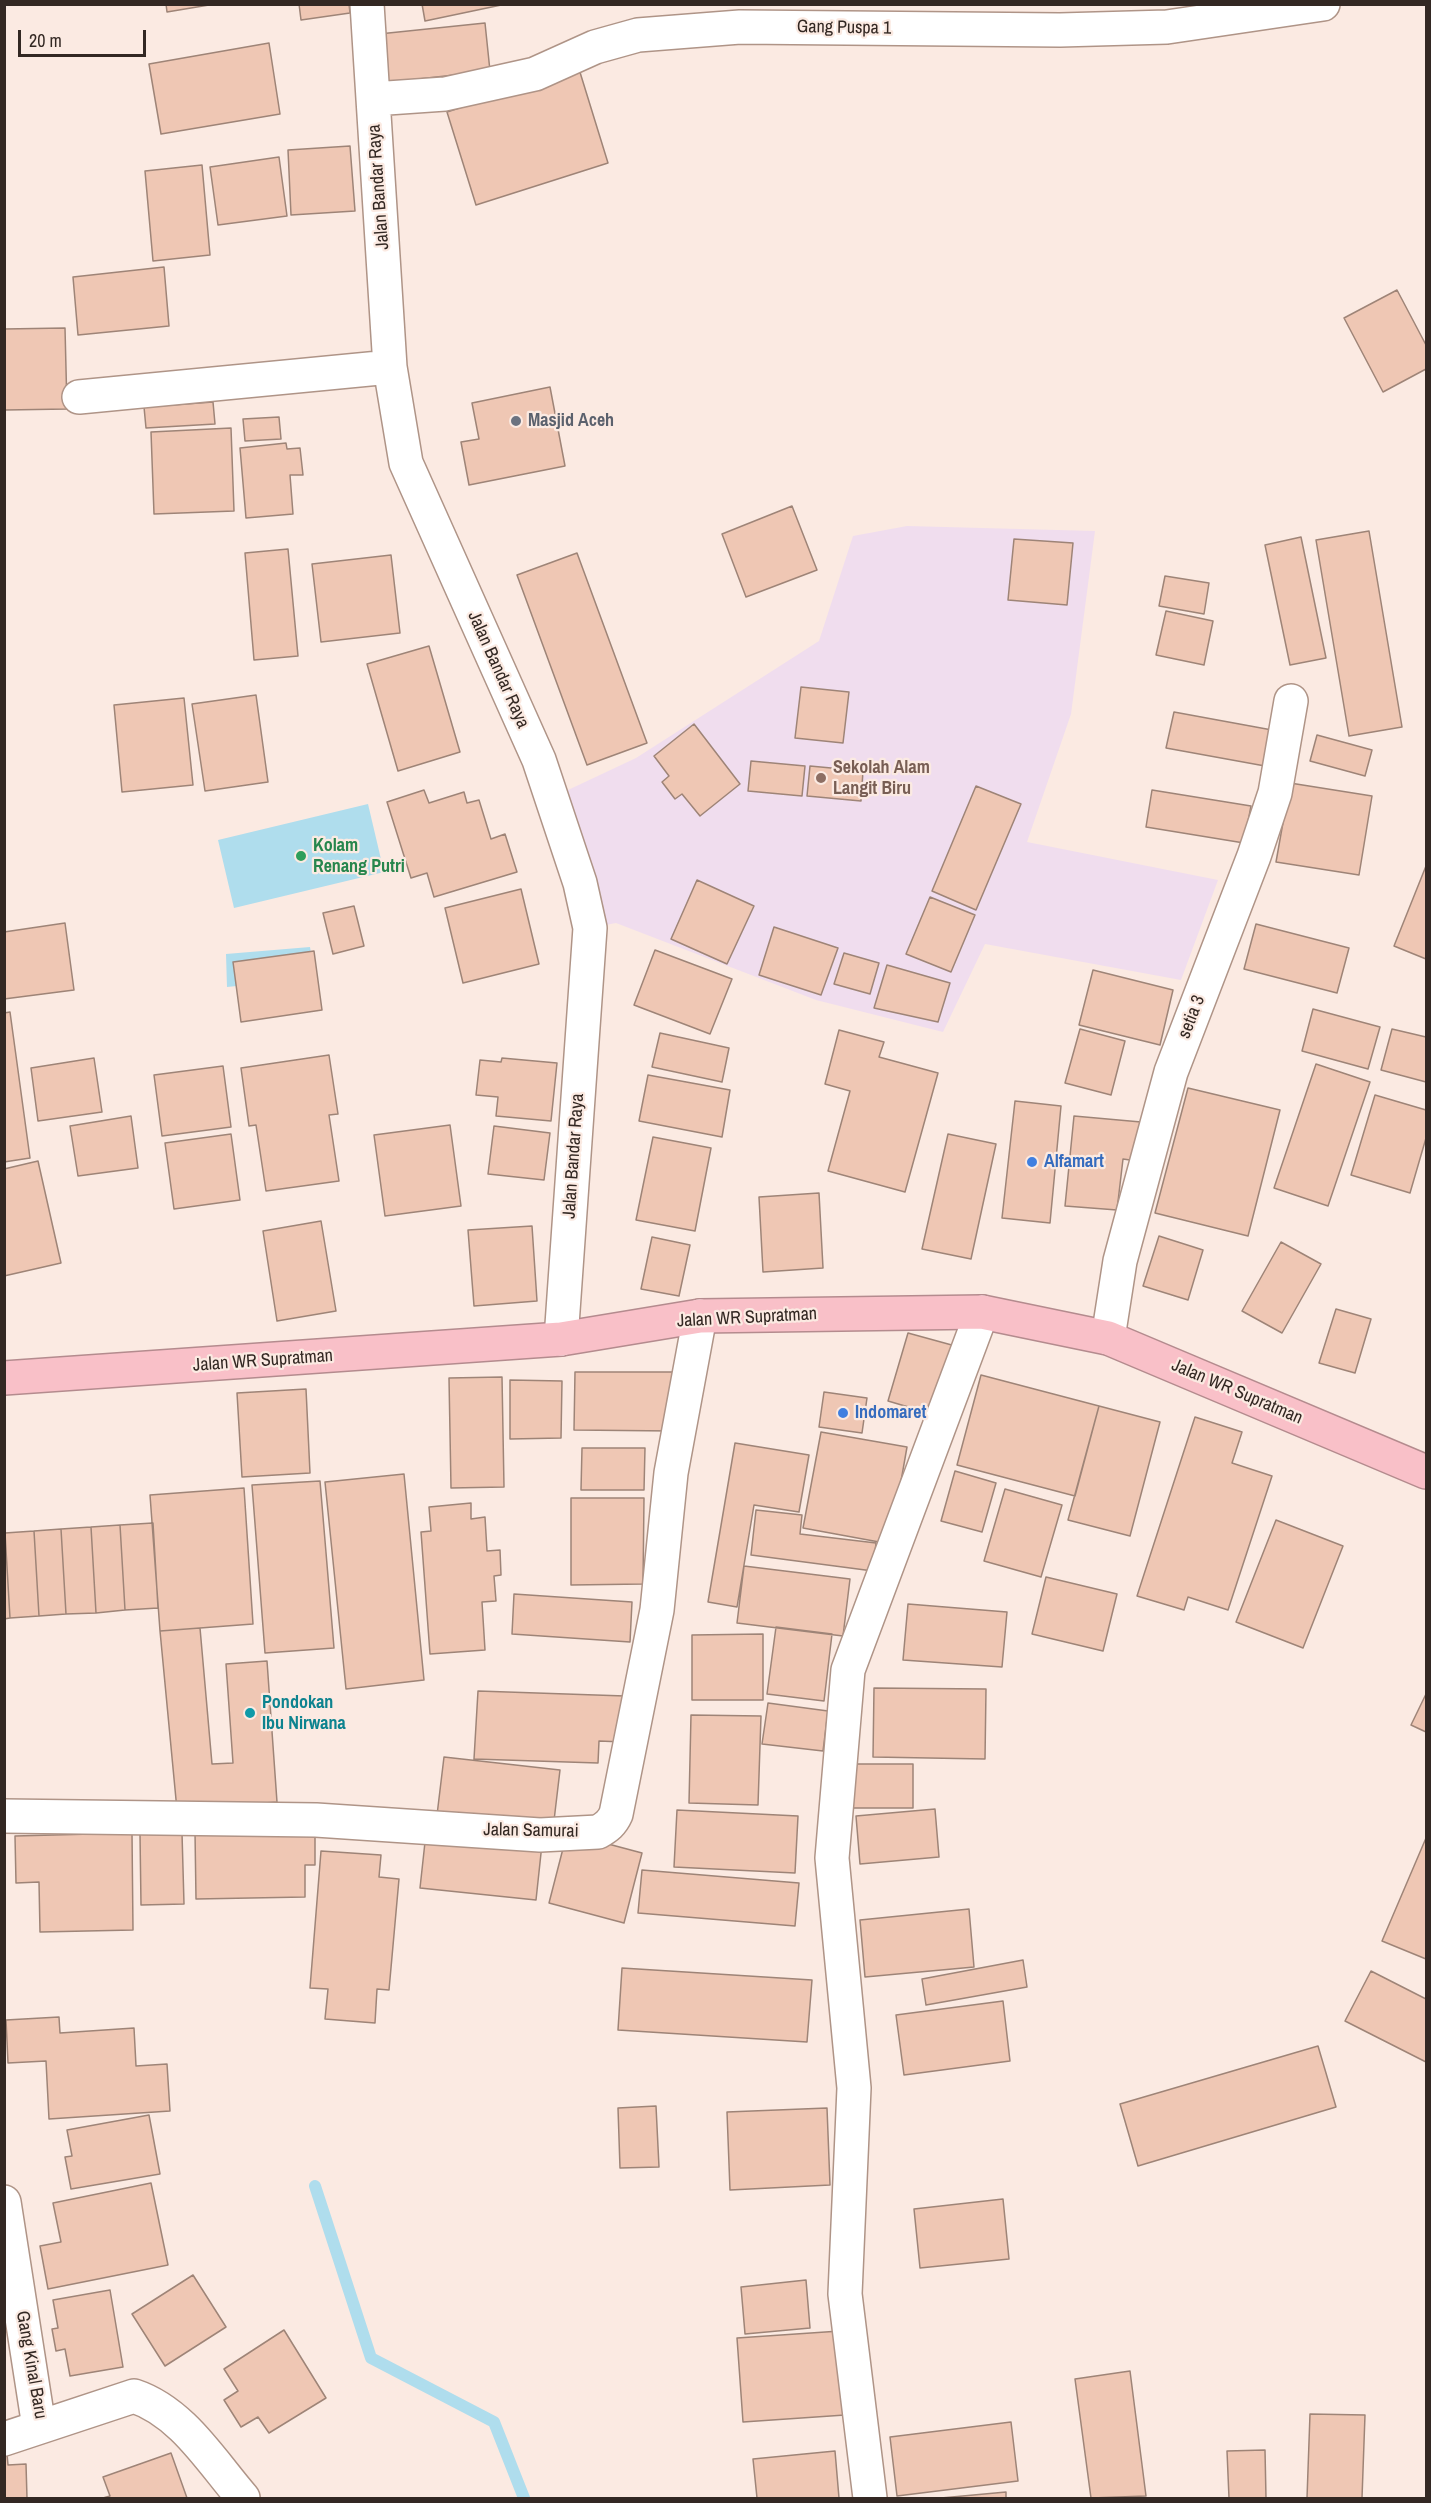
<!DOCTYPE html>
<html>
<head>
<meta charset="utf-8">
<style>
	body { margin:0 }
	#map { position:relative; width:1431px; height:2503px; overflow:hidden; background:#fbeae2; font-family:"Archivo Narrow",sans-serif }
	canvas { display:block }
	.frame { position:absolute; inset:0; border:6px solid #332823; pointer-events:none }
	.scale { position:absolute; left:18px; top:30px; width:128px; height:27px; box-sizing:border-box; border:3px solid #332823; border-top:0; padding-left:8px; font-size:18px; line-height:21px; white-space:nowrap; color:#332823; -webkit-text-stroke:4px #fbeae2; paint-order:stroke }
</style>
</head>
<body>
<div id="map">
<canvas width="1431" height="2503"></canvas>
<div class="frame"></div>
<div class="scale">20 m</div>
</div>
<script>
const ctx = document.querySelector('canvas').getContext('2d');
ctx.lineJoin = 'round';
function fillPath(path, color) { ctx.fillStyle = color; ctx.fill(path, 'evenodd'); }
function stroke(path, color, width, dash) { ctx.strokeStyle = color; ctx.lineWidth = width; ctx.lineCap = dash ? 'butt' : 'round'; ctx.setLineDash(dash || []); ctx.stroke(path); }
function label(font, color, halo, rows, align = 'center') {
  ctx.font = font + ' "Archivo Narrow",sans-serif'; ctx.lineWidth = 4.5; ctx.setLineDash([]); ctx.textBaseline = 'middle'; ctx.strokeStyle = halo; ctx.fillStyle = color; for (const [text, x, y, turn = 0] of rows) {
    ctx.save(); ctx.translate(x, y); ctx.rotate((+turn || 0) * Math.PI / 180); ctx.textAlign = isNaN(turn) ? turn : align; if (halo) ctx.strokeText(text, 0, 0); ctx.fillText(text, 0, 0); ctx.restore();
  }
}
const education = new Path2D(`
	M 907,526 L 1095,531 L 1071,714 L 1027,842 L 1218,880 L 1181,980 L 985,944 L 943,1032 L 816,1000 L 616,923 L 590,928 L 551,798 L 636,758 L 819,641 L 853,536 Z`);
const water = new Path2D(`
	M 368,804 L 384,872 L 234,908 L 218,840 Z
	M 310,947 L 315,978 L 227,987 L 226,954 Z`);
const stream = new Path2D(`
	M 315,2186 L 371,2358 L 494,2422 L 524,2498`);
const building = new Path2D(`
	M 166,4 L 215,4 L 167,12 Z
	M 299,4 L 349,4 L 350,13 L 301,20 Z
	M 422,4 L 506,4 L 425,21 Z
	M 485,23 L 490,71 L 383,83 L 379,34 Z
	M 269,43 L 280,114 L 161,134 L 149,64 Z
	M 579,69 L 608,163 L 476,205 L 447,112 Z
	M 350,146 L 355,211 L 291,215 L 288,150 Z
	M 279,157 L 287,216 L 218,225 L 210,167 Z
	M 202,165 L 210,255 L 153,261 L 145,171 Z
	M 164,267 L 169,326 L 78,335 L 73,277 Z
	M 1397,290 L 1426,345 L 1426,369 L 1383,392 L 1344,318 Z
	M 65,328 L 67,409 L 5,410 L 4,329 Z
	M 550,387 L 565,466 L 469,485 L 461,442 L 479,439 L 472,403 Z
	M 213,402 L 215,424 L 146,428 L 144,407 Z
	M 279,417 L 281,439 L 245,441 L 243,419 Z
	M 231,428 L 234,511 L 154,514 L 151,432 Z
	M 286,443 L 287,449 L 300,448 L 303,475 L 290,475 L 293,514 L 246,518 L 240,448 Z
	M 792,506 L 817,570 L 746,597 L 722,534 Z
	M 1369,531 L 1402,727 L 1349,736 L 1316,540 Z
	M 1301,537 L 1326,658 L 1290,665 L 1265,545 Z
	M 1014,539 L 1073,543 L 1067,605 L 1008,600 Z
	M 288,549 L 298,656 L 254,660 L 245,553 Z
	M 577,553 L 647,743 L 587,765 L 517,575 Z
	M 391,555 L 400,633 L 321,642 L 312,564 Z
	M 1165,576 L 1209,583 L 1204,614 L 1159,606 Z
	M 1166,611 L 1213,621 L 1204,665 L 1156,655 Z
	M 429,646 L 460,752 L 398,771 L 367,664 Z
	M 801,687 L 849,692 L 843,743 L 795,738 Z
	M 256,695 L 268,782 L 205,791 L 192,704 Z
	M 184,698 L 193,785 L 122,792 L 114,705 Z
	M 1174,712 L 1272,730 L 1265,766 L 1166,748 Z
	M 694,724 L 740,784 L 700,816 L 682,794 L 675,799 L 662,782 L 669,776 L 654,756 Z
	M 1317,735 L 1372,750 L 1365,776 L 1310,761 Z
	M 751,761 L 805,766 L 802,796 L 748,791 Z
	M 810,766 L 863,771 L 861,801 L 807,796 Z
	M 1290,783 L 1372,796 L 1359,875 L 1276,862 Z
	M 976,786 L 1021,804 L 976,910 L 932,891 Z
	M 424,790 L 429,803 L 464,792 L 467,803 L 479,800 L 491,839 L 505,834 L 517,872 L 434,897 L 427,873 L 411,878 L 387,802 Z
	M 1152,790 L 1251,806 L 1244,843 L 1146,827 Z
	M 1426,866 L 1426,959 L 1394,946 Z
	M 697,880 L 754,906 L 727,964 L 671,939 Z
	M 521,889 L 539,964 L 463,983 L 445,908 Z
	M 930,897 L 975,915 L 951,972 L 906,954 Z
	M 354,906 L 364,946 L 333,954 L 323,913 Z
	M 65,923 L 74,990 L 4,999 L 4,932 Z
	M 1256,924 L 1349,948 L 1337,993 L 1244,969 Z
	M 774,927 L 838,948 L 821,995 L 759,975 Z
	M 655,950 L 732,979 L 710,1034 L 634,1005 Z
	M 314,951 L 322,1010 L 241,1022 L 233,962 Z
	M 844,953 L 879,963 L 870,994 L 834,984 Z
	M 887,965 L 950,983 L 938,1022 L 874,1008 Z
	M 1093,970 L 1173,990 L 1160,1045 L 1079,1025 Z
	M 1313,1009 L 1380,1027 L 1368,1069 L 1302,1051 Z
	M 10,1012 L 30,1158 L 4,1162 L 4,1013 Z
	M 1080,1029 L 1125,1041 L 1111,1095 L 1065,1083 Z
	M 1392,1029 L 1426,1037 L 1426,1082 L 1381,1070 Z
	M 839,1030 L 884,1042 L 879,1057 L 938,1073 L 905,1192 L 828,1171 L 850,1091 L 825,1084 Z
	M 660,1033 L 729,1048 L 722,1082 L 652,1067 Z
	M 329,1055 L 338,1114 L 329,1115 L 339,1181 L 266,1191 L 256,1125 L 249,1126 L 241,1068 Z
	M 94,1058 L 102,1112 L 38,1121 L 31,1068 Z
	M 502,1058 L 557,1063 L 551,1121 L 496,1116 L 498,1097 L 476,1095 L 480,1060 L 501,1062 Z
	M 1316,1064 L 1370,1082 L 1328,1206 L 1274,1188 Z
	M 223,1066 L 231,1127 L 162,1136 L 154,1075 Z
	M 648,1075 L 730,1090 L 722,1137 L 639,1121 Z
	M 1188,1088 L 1280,1110 L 1248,1236 L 1155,1213 Z
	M 1375,1095 L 1426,1110 L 1426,1138 L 1410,1193 L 1351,1175 Z
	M 1015,1101 L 1061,1106 L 1050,1223 L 1002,1218 Z
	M 131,1116 L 138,1168 L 78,1176 L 70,1126 Z
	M 1074,1116 L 1141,1122 L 1137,1161 L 1123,1159 L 1117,1210 L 1065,1206 Z
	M 450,1125 L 461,1206 L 385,1216 L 374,1135 Z
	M 494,1126 L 550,1133 L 544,1180 L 488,1174 Z
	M 231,1134 L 240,1200 L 174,1209 L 165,1143 Z
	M 948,1134 L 996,1144 L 971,1259 L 922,1249 Z
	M 653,1137 L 711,1148 L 695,1231 L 636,1220 Z
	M 38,1161 L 61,1263 L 4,1276 L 4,1169 Z
	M 819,1193 L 823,1268 L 763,1272 L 759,1197 Z
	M 321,1221 L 336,1311 L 277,1321 L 263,1231 Z
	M 532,1226 L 537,1301 L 474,1306 L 468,1230 Z
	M 1159,1236 L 1203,1250 L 1188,1300 L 1143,1286 Z
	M 652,1237 L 690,1245 L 679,1296 L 641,1289 Z
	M 1281,1242 L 1321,1264 L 1282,1333 L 1242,1311 Z
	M 1336,1309 L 1371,1319 L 1355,1373 L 1319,1363 Z
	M 908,1333 L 959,1347 L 939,1416 L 888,1401 Z
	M 575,1372 L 673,1372 L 672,1431 L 574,1430 Z
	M 981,1375 L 1099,1406 L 1075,1496 L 957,1465 Z
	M 502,1377 L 504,1487 L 451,1488 L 449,1378 Z
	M 510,1380 L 562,1381 L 561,1438 L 510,1439 Z
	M 306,1389 L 310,1473 L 242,1477 L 237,1393 Z
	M 824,1392 L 867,1398 L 862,1433 L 819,1427 Z
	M 1099,1406 L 1160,1422 L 1130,1536 L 1068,1520 Z
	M 1195,1417 L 1242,1432 L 1232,1463 L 1272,1476 L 1228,1610 L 1188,1597 L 1184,1610 L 1137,1596 Z
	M 821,1432 L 907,1447 L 890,1544 L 803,1528 Z
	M 735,1443 L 809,1455 L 799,1512 L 754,1505 L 737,1607 L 708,1602 Z
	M 582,1448 L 645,1448 L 644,1490 L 581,1490 Z
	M 955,1471 L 996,1483 L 982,1532 L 941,1521 Z
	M 404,1474 L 424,1680 L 346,1689 L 325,1482 Z
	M 320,1481 L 334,1648 L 265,1653 L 252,1485 Z
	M 244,1488 L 253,1624 L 160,1631 L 150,1495 Z
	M 1005,1489 L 1062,1505 L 1041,1577 L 984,1561 Z
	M 571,1498 L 644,1498 L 643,1584 L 571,1585 Z
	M 471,1503 L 471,1519 L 485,1517 L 487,1551 L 500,1550 L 501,1575 L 494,1576 L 496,1601 L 482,1602 L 485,1650 L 430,1654 L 421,1532 L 431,1531 L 429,1507 Z
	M 756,1510 L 802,1515 L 800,1534 L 876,1543 L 873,1571 L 751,1555 Z
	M 1276,1520 L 1343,1546 L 1303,1648 L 1236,1622 Z
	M 153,1523 L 158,1608 L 125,1610 L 120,1525 Z
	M 120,1525 L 125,1610 L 96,1613 L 91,1527 Z
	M 91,1527 L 96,1613 L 66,1614 L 61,1529 Z
	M 61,1529 L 66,1614 L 39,1616 L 34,1531 Z
	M 34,1531 L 39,1616 L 10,1618 L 5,1533 Z
	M 5,1533 L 10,1618 L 4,1619 L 4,1533 Z
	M 744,1566 L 850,1579 L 843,1636 L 737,1623 Z
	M 1046,1577 L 1117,1594 L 1103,1651 L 1032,1634 Z
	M 514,1594 L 632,1602 L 630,1642 L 512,1634 Z
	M 908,1604 L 1007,1612 L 1002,1667 L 903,1660 Z
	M 776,1627 L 832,1634 L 824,1701 L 767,1694 Z
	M 200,1628 L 212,1764 L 233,1763 L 226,1664 L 267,1661 L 277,1802 L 177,1810 L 160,1631 Z
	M 763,1634 L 763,1700 L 692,1700 L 692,1635 Z
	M 874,1688 L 986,1689 L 985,1759 L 873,1757 Z
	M 478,1691 L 625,1696 L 623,1742 L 599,1741 L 598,1763 L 474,1759 Z
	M 1426,1694 L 1426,1732 L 1411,1725 Z
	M 768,1703 L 828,1711 L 823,1751 L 762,1744 Z
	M 691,1715 L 761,1716 L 758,1805 L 689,1803 Z
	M 444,1757 L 560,1770 L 553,1829 L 437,1815 Z
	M 854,1764 L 913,1764 L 913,1808 L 853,1808 Z
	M 935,1809 L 939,1857 L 860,1864 L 856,1816 Z
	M 677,1810 L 798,1816 L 795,1873 L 674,1867 Z
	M 315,1830 L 315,1865 L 305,1865 L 305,1897 L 196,1899 L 195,1832 Z
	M 132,1833 L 133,1930 L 40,1932 L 39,1882 L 16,1883 L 15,1836 Z
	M 182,1833 L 184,1904 L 141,1905 L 140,1834 Z
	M 426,1833 L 542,1844 L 536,1900 L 420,1888 Z
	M 567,1833 L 642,1853 L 624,1923 L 549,1903 Z
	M 1426,1838 L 1426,1959 L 1382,1941 Z
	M 321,1851 L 381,1855 L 379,1877 L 399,1879 L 389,1990 L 377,1989 L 375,2023 L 325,2019 L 328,1989 L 310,1988 Z
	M 642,1870 L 799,1883 L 795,1926 L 638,1913 Z
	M 969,1909 L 974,1967 L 865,1977 L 860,1920 Z
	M 1023,1960 L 1027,1987 L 926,2005 L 922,1979 Z
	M 622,1968 L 812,1980 L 807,2042 L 618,2030 Z
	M 1371,1971 L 1426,1999 L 1426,2062 L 1345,2021 Z
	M 1003,2001 L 1010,2061 L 904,2075 L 896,2015 Z
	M 59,2017 L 60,2033 L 134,2028 L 136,2066 L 167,2064 L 170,2111 L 49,2119 L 46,2061 L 8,2063 L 6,2020 Z
	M 1318,2046 L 1336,2107 L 1138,2166 L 1120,2104 Z
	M 656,2106 L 659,2167 L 620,2168 L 618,2108 Z
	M 827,2108 L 830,2185 L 730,2190 L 727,2112 Z
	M 149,2115 L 160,2174 L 71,2189 L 65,2157 L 72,2156 L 67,2130 Z
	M 151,2183 L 168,2265 L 48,2289 L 40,2246 L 61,2242 L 53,2203 Z
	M 1003,2199 L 1009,2259 L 920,2268 L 914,2209 Z
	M 193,2275 L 226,2327 L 165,2366 L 132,2314 Z
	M 806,2280 L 810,2328 L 745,2334 L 741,2287 Z
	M 110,2290 L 123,2367 L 70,2376 L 65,2349 L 56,2351 L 52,2329 L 58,2328 L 53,2300 Z
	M 284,2330 L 326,2398 L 269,2433 L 258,2417 L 241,2427 L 224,2400 L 238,2391 L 224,2369 Z
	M 840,2331 L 845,2415 L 743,2422 L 737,2338 Z
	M 1130,2371 L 1146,2496 L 1091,2498 L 1075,2379 Z
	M 1310,2414 L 1365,2415 L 1362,2498 L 1307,2498 Z
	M 1011,2422 L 1018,2481 L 897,2496 L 890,2437 Z
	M 1265,2450 L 1266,2498 L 1229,2498 L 1227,2451 Z
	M 835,2451 L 839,2498 L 757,2498 L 753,2459 Z
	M 171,2453 L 187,2498 L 103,2498 L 110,2496 L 103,2477 Z
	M 4,2454 L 7,2454 L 8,2465 L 26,2464 L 27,2498 L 4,2498 Z
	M 1006,2492 L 1006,2498 L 941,2498 Z`);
const street = new Path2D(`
	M 367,4 L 390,367 L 406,463 L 539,760 L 580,883 L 590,928 L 561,1339
	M 373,99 L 445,94 L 535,74 L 595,47 L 638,35 L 740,27 L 1060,30 L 1167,27 L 1323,4
	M 79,397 L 390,367
	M 1108,1338 L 1120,1261 L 1171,1072 L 1254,856 L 1275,793 L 1291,701
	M 4,1816 L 316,1820 L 540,1835 L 598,1832 C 607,1827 612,1823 616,1814 L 657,1610 L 671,1473 L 700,1316
	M 4,2202 L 39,2427
	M 4,2439 L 134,2396 C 182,2412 211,2461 243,2498
	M 870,2498 L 845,2294 L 854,2088 L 832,1858 L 848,1670 L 982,1312`);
const highway = new Path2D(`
	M 4,1378 L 561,1339 L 700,1316 L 982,1312 L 1108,1338 L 1426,1472`);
const markers = [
	[516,421,6,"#6b7280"],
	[821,778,6,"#8d6e63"],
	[301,856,6,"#2e9e5b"],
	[1032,1162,6,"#3f7fe0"],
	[843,1413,6,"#3f7fe0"],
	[250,1713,6,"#0f9aa8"]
];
const streetNames = [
	["Gang Puspa 1",844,28,1],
	["Jalan Bandar Raya",379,187,-94],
	["Jalan Bandar Raya",498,670,66],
	["setia 3",1192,1017,-69],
	["Jalan Bandar Raya",574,1156,-86],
	["Jalan WR Supratman",747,1318,-3],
	["Jalan WR Supratman",263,1361,-4],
	["Jalan WR Supratman",1237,1392,23],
	["Jalan Samurai",531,1831,1],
	["Gang Kinal Baru",31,2365,80]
];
const worshipNames = [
	["Masjid Aceh",528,421]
];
const educationNames = [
	["Sekolah Alam",833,768],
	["Langit Biru",833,789]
];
const leisureNames = [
	["Kolam",313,846],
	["Renang Putri",313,867]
];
const shopNames = [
	["Alfamart",1044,1162],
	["Indomaret",855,1413]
];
const cultureNames = [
	["Pondokan",262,1703],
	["Ibu Nirwana",262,1724]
];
fillPath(education, '#f0ddee');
fillPath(water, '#afdded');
stroke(stream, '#afdded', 12);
fillPath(building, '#efc7b4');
stroke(building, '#9e8477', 1.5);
stroke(street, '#af9487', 36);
stroke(highway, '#b48b8e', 36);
stroke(street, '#fff', 33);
stroke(highway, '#f9c0c8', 33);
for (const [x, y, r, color] of markers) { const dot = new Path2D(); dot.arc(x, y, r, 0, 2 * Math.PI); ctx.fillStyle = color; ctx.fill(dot); stroke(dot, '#fbeae2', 2); }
label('18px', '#332823', '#fbeae2', streetNames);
label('bold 18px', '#5b616d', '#fbeae2', worshipNames, 'left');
label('bold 18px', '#785e54', '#fbeae2', educationNames, 'left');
label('bold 18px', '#27864d', '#fbeae2', leisureNames, 'left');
label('bold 18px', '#366cbe', '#fbeae2', shopNames, 'left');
label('bold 18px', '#0d838f', '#fbeae2', cultureNames, 'left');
</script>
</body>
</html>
